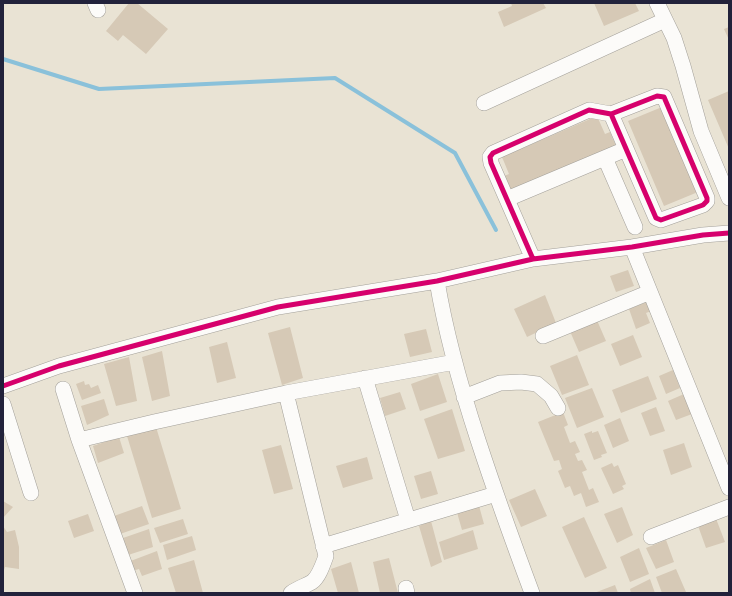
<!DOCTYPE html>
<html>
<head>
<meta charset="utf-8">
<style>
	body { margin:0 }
	#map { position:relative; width:732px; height:596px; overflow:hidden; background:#e9e3d4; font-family:"Libre Caslon Text",serif }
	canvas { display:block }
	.frame { position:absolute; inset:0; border:4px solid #22223b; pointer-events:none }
</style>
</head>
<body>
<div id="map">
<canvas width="732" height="596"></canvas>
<div class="frame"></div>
</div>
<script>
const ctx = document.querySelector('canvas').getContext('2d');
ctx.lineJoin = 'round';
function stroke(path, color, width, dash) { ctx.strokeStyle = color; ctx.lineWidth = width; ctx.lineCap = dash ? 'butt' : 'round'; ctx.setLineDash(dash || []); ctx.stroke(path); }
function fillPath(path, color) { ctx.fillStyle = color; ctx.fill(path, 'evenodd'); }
const stream = new Path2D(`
	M 3,59 L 99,89 L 335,78 L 455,153 L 496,230`);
const building = new Path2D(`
	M 129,3 L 137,3 L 168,29 L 146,54 L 123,35 L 118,41 L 106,31 Z
	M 511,3 L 543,3 L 546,8 L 504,27 L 498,12 L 512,6 Z
	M 594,3 L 635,3 L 639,11 L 604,26 Z
	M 729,27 L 729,40 L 724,29 Z
	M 729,91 L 729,149 L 708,100 Z
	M 662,107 L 698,192 L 664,206 L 628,121 Z
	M 597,116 L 605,134 L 610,132 L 616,146 L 510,191 L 504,176 L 509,174 L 502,157 Z
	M 628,270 L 634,286 L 616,292 L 610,276 Z
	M 545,295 L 556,323 L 527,337 L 514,309 Z
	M 647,302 L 651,311 L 646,313 L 650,323 L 636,329 L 629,309 Z
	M 596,318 L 606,341 L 579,352 L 569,329 Z
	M 290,327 L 303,378 L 282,385 L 268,333 Z
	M 426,329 L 432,352 L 410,357 L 404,334 Z
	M 633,335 L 642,357 L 620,366 L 611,344 Z
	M 227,342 L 236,378 L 217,383 L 209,347 Z
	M 162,351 L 170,396 L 152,401 L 142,357 Z
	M 577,355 L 589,385 L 562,395 L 550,366 Z
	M 129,357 L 137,401 L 116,406 L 104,364 Z
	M 673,370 L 680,388 L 666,394 L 659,376 Z
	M 438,374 L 447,402 L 420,411 L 411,384 Z
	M 648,376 L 657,399 L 621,413 L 612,390 Z
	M 84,381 L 85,385 L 89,384 L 91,388 L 98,385 L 101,393 L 82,400 L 76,384 Z
	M 592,388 L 604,417 L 577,428 L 565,398 Z
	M 400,392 L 406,409 L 385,416 L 380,398 Z
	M 684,394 L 692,414 L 676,420 L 668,401 Z
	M 104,399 L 109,415 L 87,425 L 81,406 Z
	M 656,407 L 665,431 L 650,436 L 641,413 Z
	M 452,409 L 465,451 L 438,459 L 424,419 Z
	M 563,412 L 568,425 L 564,427 L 570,443 L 575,441 L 580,452 L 575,454 L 578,461 L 582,460 L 587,470 L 582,472 L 589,490 L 593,488 L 599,502 L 586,507 L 581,493 L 574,496 L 570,486 L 565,488 L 558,471 L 562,469 L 559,460 L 554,461 L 538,422 Z
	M 620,418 L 629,441 L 613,448 L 604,425 Z
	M 156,427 L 181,509 L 152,518 L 127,436 Z
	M 592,431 L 592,433 L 598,431 L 607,453 L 601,455 L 602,457 L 594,460 L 584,434 Z
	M 119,437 L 124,453 L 98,463 L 93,446 Z
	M 684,443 L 692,467 L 671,475 L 663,450 Z
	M 281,445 L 293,489 L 274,494 L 262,450 Z
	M 367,457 L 373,479 L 343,488 L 336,466 Z
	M 612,463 L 614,467 L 618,465 L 626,484 L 622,486 L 624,489 L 613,494 L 601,468 Z
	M 431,471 L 438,494 L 421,499 L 414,476 Z
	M 535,489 L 547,516 L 521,527 L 509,500 Z
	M 3,501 L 13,507 L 3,518 Z
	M 478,502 L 484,524 L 462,530 L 456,509 Z
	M 142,506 L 149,524 L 120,534 L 114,516 Z
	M 622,507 L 633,535 L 617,543 L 604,514 Z
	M 88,514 L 94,531 L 74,538 L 68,521 Z
	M 715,516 L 725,542 L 706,548 L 697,523 Z
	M 584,517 L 607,568 L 585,578 L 562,527 Z
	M 183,519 L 188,534 L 160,543 L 154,528 Z
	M 431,521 L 442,562 L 431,567 L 419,526 Z
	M 3,526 L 7,532 L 15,530 L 19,547 L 19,569 L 5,567 L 3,573 Z
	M 149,529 L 153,547 L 128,555 L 123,538 Z
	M 473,530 L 478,549 L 444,560 L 439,542 Z
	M 192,536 L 196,550 L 167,560 L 163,545 Z
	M 666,540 L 674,562 L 656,569 L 646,548 Z
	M 639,548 L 649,574 L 630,582 L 620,557 Z
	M 157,551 L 162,569 L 142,576 L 139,569 L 132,571 L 128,562 Z
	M 389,558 L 398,593 L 380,593 L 373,562 Z
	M 194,560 L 203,593 L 176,593 L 168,568 Z
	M 351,562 L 359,593 L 338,593 L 331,569 Z
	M 676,569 L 686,592 L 662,593 L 656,577 Z
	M 650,579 L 655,593 L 631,593 L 630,589 Z
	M 615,585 L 618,593 L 594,593 Z`);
const street = new Path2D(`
	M 95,3 L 98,10
	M 657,3 L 674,38 L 683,66 L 701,131 L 729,198
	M 484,103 L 665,20
	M 605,158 L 635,227
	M 507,199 L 626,149
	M 632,247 L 729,488
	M 533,259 L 491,163 L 490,157 L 493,153 L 589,110 L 611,114 L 657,96 L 664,97 L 707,198 L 707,201 L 703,205 L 661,220 L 656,218 L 611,114
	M 437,281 C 446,335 461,388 478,440 C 495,492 513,542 532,593
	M 543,336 L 650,292
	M 365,378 L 408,520
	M 3,386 L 59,366 L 278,307 L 437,281 L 533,259 L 632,247 L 703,235 L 729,233
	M 63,389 L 79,440 L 135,593
	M 286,393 L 326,556 C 323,564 319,577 312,582 C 305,586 298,588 291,593
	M 464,397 L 500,383 L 521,382 L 537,384 L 551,396 L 558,408
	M 3,404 L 31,493
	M 79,440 L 154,422 L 286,393 L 455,362
	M 651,537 L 729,507
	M 323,546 L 496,494
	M 406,588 L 407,593`);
const cycleway = new Path2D(`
	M 533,259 L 491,163 L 490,157 L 493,153 L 589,110 L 611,114 L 657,96 L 664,97 L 707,198 L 707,201 L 703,205 L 661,220 L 656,218 L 611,114
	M 3,386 L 59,366 L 278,307 L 437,281 L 533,259 L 632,247 L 703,235 L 729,233`);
stroke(stream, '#8ac1da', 4);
fillPath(building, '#d6c9b6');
stroke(street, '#a3a09a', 16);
stroke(street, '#fcfbf9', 15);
stroke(cycleway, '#d6006c', 5);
</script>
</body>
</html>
